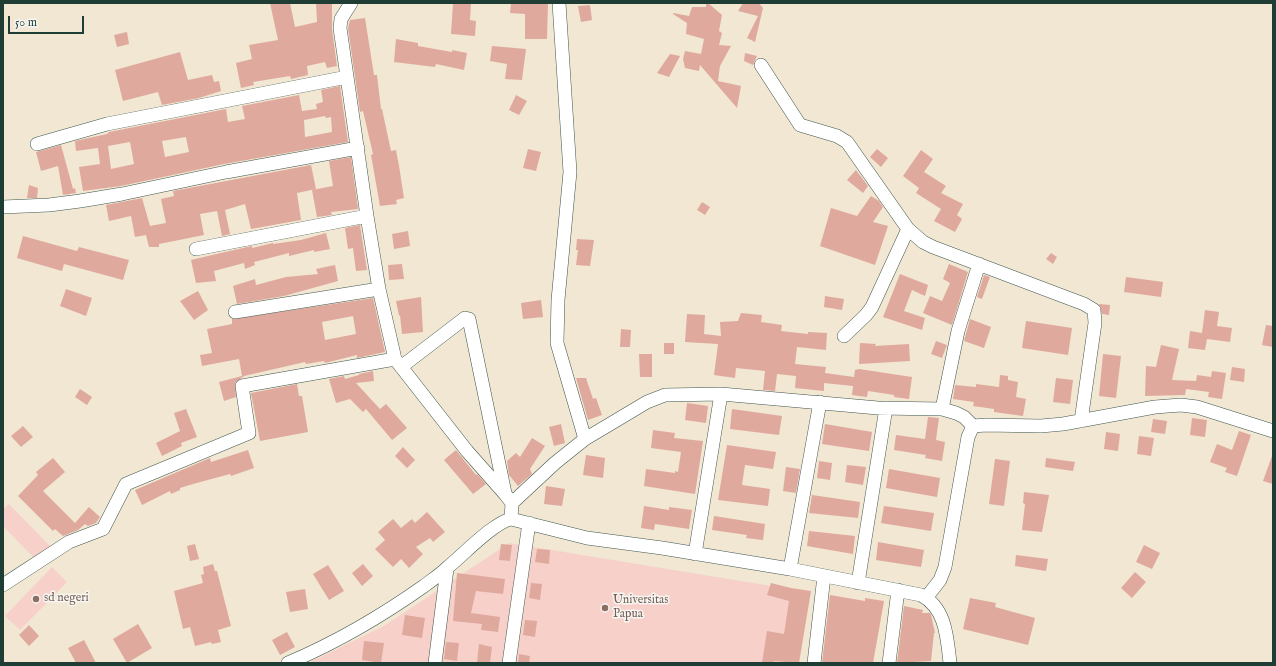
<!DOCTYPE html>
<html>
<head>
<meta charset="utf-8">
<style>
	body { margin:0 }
	#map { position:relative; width:1276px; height:666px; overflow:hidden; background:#f1e7d2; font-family:"IM FELL English",serif }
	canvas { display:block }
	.frame { position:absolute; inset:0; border:4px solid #1f3d34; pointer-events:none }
	.scale { position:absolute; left:8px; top:16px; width:76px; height:18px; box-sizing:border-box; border:2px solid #1f3d34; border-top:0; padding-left:5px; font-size:12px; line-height:14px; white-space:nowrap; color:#1f3d34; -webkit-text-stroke:3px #f6f6f2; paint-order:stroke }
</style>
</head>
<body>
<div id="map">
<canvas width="1276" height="666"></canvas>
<div class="frame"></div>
<div class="scale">50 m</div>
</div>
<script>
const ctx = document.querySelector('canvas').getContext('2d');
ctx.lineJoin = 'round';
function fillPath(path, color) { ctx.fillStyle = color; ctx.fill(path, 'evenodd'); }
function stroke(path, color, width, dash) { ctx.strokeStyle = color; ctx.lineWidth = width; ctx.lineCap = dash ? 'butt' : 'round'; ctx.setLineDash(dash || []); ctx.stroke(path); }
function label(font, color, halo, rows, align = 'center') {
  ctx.font = font + ' "IM FELL English",serif'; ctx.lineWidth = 3; ctx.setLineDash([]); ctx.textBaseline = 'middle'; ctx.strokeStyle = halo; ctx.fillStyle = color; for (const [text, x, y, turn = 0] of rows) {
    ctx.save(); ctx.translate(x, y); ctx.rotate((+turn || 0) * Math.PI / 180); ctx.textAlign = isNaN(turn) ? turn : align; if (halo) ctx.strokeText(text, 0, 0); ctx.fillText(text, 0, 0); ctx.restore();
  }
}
const built = new Path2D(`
	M 9,504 L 50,546 L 37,561 L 3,526 L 3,509 Z
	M 509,543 L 802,591 L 793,663 L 308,663 L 384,626 Z
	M 52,567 L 67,582 L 20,630 L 5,616 Z`);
const building = new Path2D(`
	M 270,3 L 290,3 L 295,27 L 317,22 L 316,3 L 332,3 L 332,29 L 337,66 L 327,68 L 325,62 L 307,66 L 308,75 L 291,79 L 290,76 L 253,82 L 254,85 L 241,88 L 236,63 L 252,59 L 249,45 L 278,40 Z
	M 453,3 L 471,3 L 470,20 L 476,21 L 475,36 L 451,34 Z
	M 511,3 L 548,3 L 547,39 L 525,39 L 525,14 L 510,13 Z
	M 706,3 L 708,3 L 722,15 L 719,31 L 722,33 L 719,45 L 731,46 L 720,66 L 718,81 L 741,86 L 737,108 L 700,65 L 699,71 L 685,68 L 683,59 L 685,51 L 701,54 L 704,39 L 686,34 L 687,23 L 673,14 L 673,13 L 689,16 L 692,7 L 706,7 Z
	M 743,3 L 759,3 L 763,8 L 755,42 L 747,38 L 758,16 L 738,11 Z
	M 590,5 L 592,20 L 581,22 L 578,6 Z
	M 365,18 L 374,75 L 377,75 L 381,109 L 382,109 L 391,151 L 396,150 L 399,166 L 404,198 L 396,200 L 397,204 L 380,206 L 371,155 L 373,154 L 363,111 L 360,112 L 348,28 L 350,20 Z
	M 127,32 L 129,44 L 117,47 L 114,35 Z
	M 396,39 L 418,43 L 418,46 L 452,52 L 452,50 L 467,53 L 464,70 L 436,64 L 435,67 L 394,62 Z
	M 492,46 L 526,49 L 522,80 L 505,79 L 507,64 L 490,61 Z
	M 180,52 L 188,80 L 212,75 L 214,82 L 219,81 L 221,91 L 199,98 L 162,105 L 158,92 L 123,101 L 115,70 Z
	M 745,53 L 757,56 L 753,65 L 744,61 Z
	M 670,54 L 680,56 L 669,77 L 657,73 Z
	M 340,86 L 348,142 L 224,164 L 121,186 L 83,191 L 79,167 L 100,164 L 98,148 L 76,151 L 75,141 L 107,134 L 109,132 L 226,109 L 228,122 L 245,119 L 242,106 L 299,95 L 302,111 L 317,109 L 316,104 L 323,102 L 321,90 ZM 325,116 L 326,118 L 331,117 L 332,132 L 305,137 L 304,120 ZM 186,137 L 189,152 L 165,157 L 162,141 ZM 130,142 L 134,164 L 111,169 L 108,146 Z
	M 516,95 L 527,101 L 519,115 L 509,110 Z
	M 61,145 L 73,189 L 75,188 L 76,193 L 63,195 L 58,166 L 41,171 L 36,152 Z
	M 528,149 L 541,152 L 536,171 L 523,168 Z
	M 877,149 L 888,158 L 881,167 L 870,157 Z
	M 921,150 L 933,159 L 924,172 L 946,186 L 941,193 L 963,204 L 957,215 L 962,219 L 955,232 L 934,221 L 941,209 L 916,193 L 919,188 L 903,176 Z
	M 351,157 L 358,209 L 331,212 L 332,215 L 317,217 L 312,190 L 333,186 L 329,161 Z
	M 311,165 L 316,189 L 297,193 L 301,220 L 251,229 L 245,204 L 225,210 L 230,234 L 222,236 L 217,211 L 200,214 L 204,235 L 159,244 L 159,247 L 149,247 L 146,235 L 135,237 L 131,216 L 109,221 L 106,205 L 142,198 L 150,226 L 166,223 L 161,199 L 174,196 L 173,191 Z
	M 856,170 L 868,186 L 863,193 L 847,180 Z
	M 29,185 L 38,188 L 37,198 L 27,198 Z
	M 871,196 L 879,201 L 883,207 L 873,222 L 888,226 L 875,265 L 820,246 L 831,208 L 857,216 Z
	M 702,202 L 710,207 L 705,215 L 697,210 Z
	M 360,225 L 367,270 L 356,271 L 353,248 L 348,249 L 345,228 Z
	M 408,231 L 410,246 L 394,249 L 392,234 Z
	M 326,233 L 330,249 L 314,252 L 314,250 L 289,256 L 289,253 L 254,262 L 255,265 L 245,269 L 244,263 L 214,271 L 216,281 L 196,283 L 191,260 L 225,252 L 252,246 L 252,248 L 273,243 L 273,244 L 301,240 Z
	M 23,236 L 77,251 L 79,247 L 129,260 L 123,280 L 64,264 L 62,271 L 17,258 Z
	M 577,239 L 594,240 L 590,266 L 576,265 L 578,250 L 576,250 Z
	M 1051,253 L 1057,257 L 1053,264 L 1046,259 Z
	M 402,264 L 404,279 L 389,280 L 388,265 Z
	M 949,264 L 968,272 L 952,325 L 923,313 L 930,296 L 942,301 L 950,283 L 943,279 Z
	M 335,265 L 338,281 L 284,296 L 237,304 L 233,286 L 255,279 L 256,285 L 286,277 L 318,274 L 316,269 Z
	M 900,274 L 928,285 L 925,296 L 912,290 L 904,311 L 925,318 L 922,330 L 883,317 Z
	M 984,275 L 990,277 L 982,299 L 977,297 Z
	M 1126,277 L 1163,282 L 1161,297 L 1124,292 Z
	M 66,289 L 92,298 L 86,316 L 60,306 Z
	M 198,291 L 208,310 L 194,320 L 180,301 Z
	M 825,296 L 844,299 L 842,310 L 824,307 Z
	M 421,297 L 423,332 L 402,334 L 400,315 L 399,316 L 396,301 Z
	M 373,298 L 385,352 L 357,358 L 357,355 L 325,363 L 324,361 L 306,364 L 305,362 L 244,376 L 235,383 L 236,397 L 224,401 L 219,382 L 242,376 L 239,359 L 202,366 L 200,355 L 212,353 L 207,329 L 232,324 L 232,319 ZM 353,316 L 356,334 L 325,340 L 322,322 Z
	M 541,300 L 543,317 L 523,319 L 521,303 Z
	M 1099,304 L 1110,305 L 1109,315 L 1102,314 Z
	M 1205,310 L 1219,312 L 1217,326 L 1232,328 L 1230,342 L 1207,339 L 1205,350 L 1188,348 L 1190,331 L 1202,333 Z
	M 741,313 L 762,315 L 761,322 L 782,325 L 781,331 L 808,334 L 808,332 L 827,333 L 826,350 L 797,347 L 795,364 L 826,367 L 825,373 L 854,377 L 855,370 L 859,369 L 912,377 L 909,399 L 894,397 L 894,395 L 868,391 L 867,397 L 852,395 L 853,386 L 824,383 L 824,391 L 795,388 L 796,376 L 777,374 L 775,391 L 763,390 L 765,371 L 736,368 L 735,378 L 714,375 L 718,344 L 685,342 L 687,314 L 705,315 L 704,334 L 721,336 L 720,322 L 738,321 Z
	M 970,319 L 991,327 L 984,348 L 964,341 Z
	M 1026,321 L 1072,328 L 1068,355 L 1022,348 Z
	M 1266,325 L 1273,326 L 1273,347 L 1262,345 Z
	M 621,329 L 631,330 L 630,347 L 620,347 Z
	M 936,341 L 947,345 L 942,358 L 931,354 Z
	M 664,343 L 674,343 L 674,354 L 664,354 Z
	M 860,343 L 876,344 L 875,346 L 909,344 L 910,361 L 859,364 Z
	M 1161,345 L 1179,349 L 1172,380 L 1196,381 L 1197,375 L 1211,377 L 1212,371 L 1226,373 L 1222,399 L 1208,397 L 1209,392 L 1186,389 L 1185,395 L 1145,396 L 1146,366 L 1156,367 Z
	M 639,354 L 652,354 L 652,377 L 640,377 Z
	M 1103,354 L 1121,356 L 1116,398 L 1099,396 Z
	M 1232,367 L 1245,369 L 1244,382 L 1230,380 Z
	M 373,371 L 374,381 L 356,383 L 380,409 L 386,404 L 407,428 L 392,440 L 366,409 L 363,412 L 350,399 L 336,403 L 329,379 L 344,376 L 345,379 L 359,375 L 359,374 Z
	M 1000,375 L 1008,376 L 1008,380 L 1018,382 L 1016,397 L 1026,399 L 1023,416 L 994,412 L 994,409 L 973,406 L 974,402 L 953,399 L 955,385 L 976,387 L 976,384 L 999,387 Z
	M 576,378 L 586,378 L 593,399 L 596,398 L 602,415 L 588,420 Z
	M 1056,378 L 1073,380 L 1070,404 L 1053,402 Z
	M 297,384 L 299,396 L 302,396 L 308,432 L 260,441 L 251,393 Z
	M 80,389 L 92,397 L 87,405 L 75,397 Z
	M 687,403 L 708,406 L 706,423 L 685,420 Z
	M 186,409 L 197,437 L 181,443 L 182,446 L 162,456 L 156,443 L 180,431 L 174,413 Z
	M 732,409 L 782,416 L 779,435 L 730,429 Z
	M 928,417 L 939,418 L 936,440 L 945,442 L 942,461 L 925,458 L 926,455 L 894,450 L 896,435 L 925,439 Z
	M 1192,418 L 1207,420 L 1205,437 L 1190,435 Z
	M 1153,419 L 1167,421 L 1165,434 L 1151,432 Z
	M 561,424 L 565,443 L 554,446 L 549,427 Z
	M 825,424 L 872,432 L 869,451 L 822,444 Z
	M 23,426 L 33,437 L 21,447 L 11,436 Z
	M 653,430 L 675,433 L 674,438 L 703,441 L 695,494 L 644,486 L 646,469 L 675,473 L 675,471 L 678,472 L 681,452 L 651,448 Z
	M 1239,431 L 1251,435 L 1237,476 L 1225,472 L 1227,468 L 1210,462 L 1217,444 L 1232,450 Z
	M 1106,432 L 1120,434 L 1118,451 L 1104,449 Z
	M 1139,436 L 1154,438 L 1151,456 L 1137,454 Z
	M 532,438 L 545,446 L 530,469 L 532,474 L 518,486 L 509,475 L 507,461 L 516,453 L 520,457 Z
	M 727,445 L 776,452 L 773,469 L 745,465 L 742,485 L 770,489 L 768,506 L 718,500 Z
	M 403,447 L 415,460 L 407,468 L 395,456 Z
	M 248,450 L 254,468 L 231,476 L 230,474 L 193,484 L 180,488 L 180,490 L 171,494 L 170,491 L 142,505 L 135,490 L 210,458 L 211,462 Z
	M 456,450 L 476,475 L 477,474 L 486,484 L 473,494 L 444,460 Z
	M 586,455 L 605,458 L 603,478 L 583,475 Z
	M 1272,456 L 1273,457 L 1273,484 L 1263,481 Z
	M 53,458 L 65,472 L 43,491 L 75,523 L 89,507 L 100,517 L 96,523 L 88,526 L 85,524 L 78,530 L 63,536 L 55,529 L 53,531 L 18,496 L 38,475 L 36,472 Z
	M 1046,458 L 1075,462 L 1073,471 L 1045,467 Z
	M 995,459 L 1010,461 L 1004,506 L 989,504 Z
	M 819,461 L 832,463 L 830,480 L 817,478 Z
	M 847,465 L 866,467 L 863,485 L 845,482 Z
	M 786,467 L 800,469 L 796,493 L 783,491 Z
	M 889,469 L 940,478 L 937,497 L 886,488 Z
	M 546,486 L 565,489 L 562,506 L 544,504 Z
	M 1024,492 L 1049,495 L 1042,532 L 1022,530 L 1025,504 L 1023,503 Z
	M 812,495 L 860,502 L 858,518 L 809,513 Z
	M 644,506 L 669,510 L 669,507 L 692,510 L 689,529 L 655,524 L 654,530 L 641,528 Z
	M 884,506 L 934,513 L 931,531 L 881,523 Z
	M 427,512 L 445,532 L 433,542 L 430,538 L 416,547 L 423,554 L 409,568 L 401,559 L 393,567 L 375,549 L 385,540 L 378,532 L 393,519 L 401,528 L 412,519 L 415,523 Z
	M 714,516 L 765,524 L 763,540 L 746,538 L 747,535 L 712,530 Z
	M 809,531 L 855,536 L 853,554 L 807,546 Z
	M 878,542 L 924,550 L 921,567 L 876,560 Z
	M 195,544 L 199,559 L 190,561 L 187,546 Z
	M 501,544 L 512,545 L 510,561 L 499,560 Z
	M 1144,545 L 1160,553 L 1152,569 L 1136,562 Z
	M 537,549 L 550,550 L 549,564 L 535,562 Z
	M 1016,555 L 1048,559 L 1046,571 L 1015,566 Z
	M 213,564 L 215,571 L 217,571 L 231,626 L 218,630 L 221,642 L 212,644 L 211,642 L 195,646 L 190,627 L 183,629 L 174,591 L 203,583 L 201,575 L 204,574 L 203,567 Z
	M 363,564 L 373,576 L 362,586 L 352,573 Z
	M 328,565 L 344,591 L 329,600 L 313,574 Z
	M 1135,572 L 1146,582 L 1132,598 L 1121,588 Z
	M 457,573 L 505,579 L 503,594 L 476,591 L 471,613 L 500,617 L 498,632 L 481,630 L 482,624 L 453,621 Z
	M 531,583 L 542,584 L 540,600 L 529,598 Z
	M 771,583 L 791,588 L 811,591 L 799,663 L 774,661 L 773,663 L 762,663 L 767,631 L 784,634 L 789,601 L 767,595 Z
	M 305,589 L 308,609 L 290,612 L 286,592 Z
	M 830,595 L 865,601 L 865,598 L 884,601 L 873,663 L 822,663 Z
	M 970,598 L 996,603 L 995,607 L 1035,618 L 1028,645 L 963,629 Z
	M 904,606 L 923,610 L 922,613 L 930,613 L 931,615 L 935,633 L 934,633 L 931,661 L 897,663 Z
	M 405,615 L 425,618 L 422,638 L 402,635 Z
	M 525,620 L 537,621 L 535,637 L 523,635 Z
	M 138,624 L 152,648 L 127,663 L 113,639 Z
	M 29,625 L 39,636 L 29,646 L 19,635 Z
	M 287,632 L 295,647 L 280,655 L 272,640 Z
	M 84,640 L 96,663 L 76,663 L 68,648 Z
	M 364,641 L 384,643 L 381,663 L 362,660 Z
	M 446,642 L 459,643 L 457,661 L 444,659 Z
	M 479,644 L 492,647 L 490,663 L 477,663 Z
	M 519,654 L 530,656 L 529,663 L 518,663 Z`);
const minor = new Path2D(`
	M 351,3 L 341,19 L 340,28 L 367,216 L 379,289 L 395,359 L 467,451 L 505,494 L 512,503 L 511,519
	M 559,3 L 570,172 L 558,300 L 557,343 L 585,439
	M 761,65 L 800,125 L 837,136 L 847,142 L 908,229 L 923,242 L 933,247 L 1084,304 L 1094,310 L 1095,323 L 1081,421
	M 37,144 L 107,124 L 347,77
	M 3,207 L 49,205 L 80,201 L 122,194 L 226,172 L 358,148
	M 196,249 L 367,216
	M 235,312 L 379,289
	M 844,336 L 866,315 L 872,307 L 908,229
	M 401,367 L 465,318 L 469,319 L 505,493
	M 942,409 L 958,331 L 979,264
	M 512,503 L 555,463 L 585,439 L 647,402 L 665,395 L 721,394 L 878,408 L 942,409 L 956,413 L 964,417 L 973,426
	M 695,554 L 721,394
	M 790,569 L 820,402
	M 858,583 L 886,408
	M 3,585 L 69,542 L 103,529 L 126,484 L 249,433 L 242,386 L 395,359
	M 926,598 L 940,580 L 945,567 L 968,437 L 973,426 L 986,425 L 1041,426 L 1063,424 L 1155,407 L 1181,405 L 1197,407 L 1273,431
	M 288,663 C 335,643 383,615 424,586 C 432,580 441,574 448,567 C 463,555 493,523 511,519 L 587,538 L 662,548 L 790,569 L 921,595 C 946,608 947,637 950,663
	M 435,663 L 447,569
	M 509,663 L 529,523
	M 814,663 L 824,576
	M 889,663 L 898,590`);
const markers = [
	[36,599,4,"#8d6e63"],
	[605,608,4,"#8d6e63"]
];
const educationNames = [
	["sd negeri",44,599],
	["Universitas",613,601],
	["Papua",613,615]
];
fillPath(built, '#f7d0ca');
fillPath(building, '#e0a99e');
stroke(minor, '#3e564c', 14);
stroke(minor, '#fff', 13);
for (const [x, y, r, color] of markers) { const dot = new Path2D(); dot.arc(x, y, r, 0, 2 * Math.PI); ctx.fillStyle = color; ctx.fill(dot); stroke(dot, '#f6f6f2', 1.5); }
label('12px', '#785e54', '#f6f6f2', educationNames, 'left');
</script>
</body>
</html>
